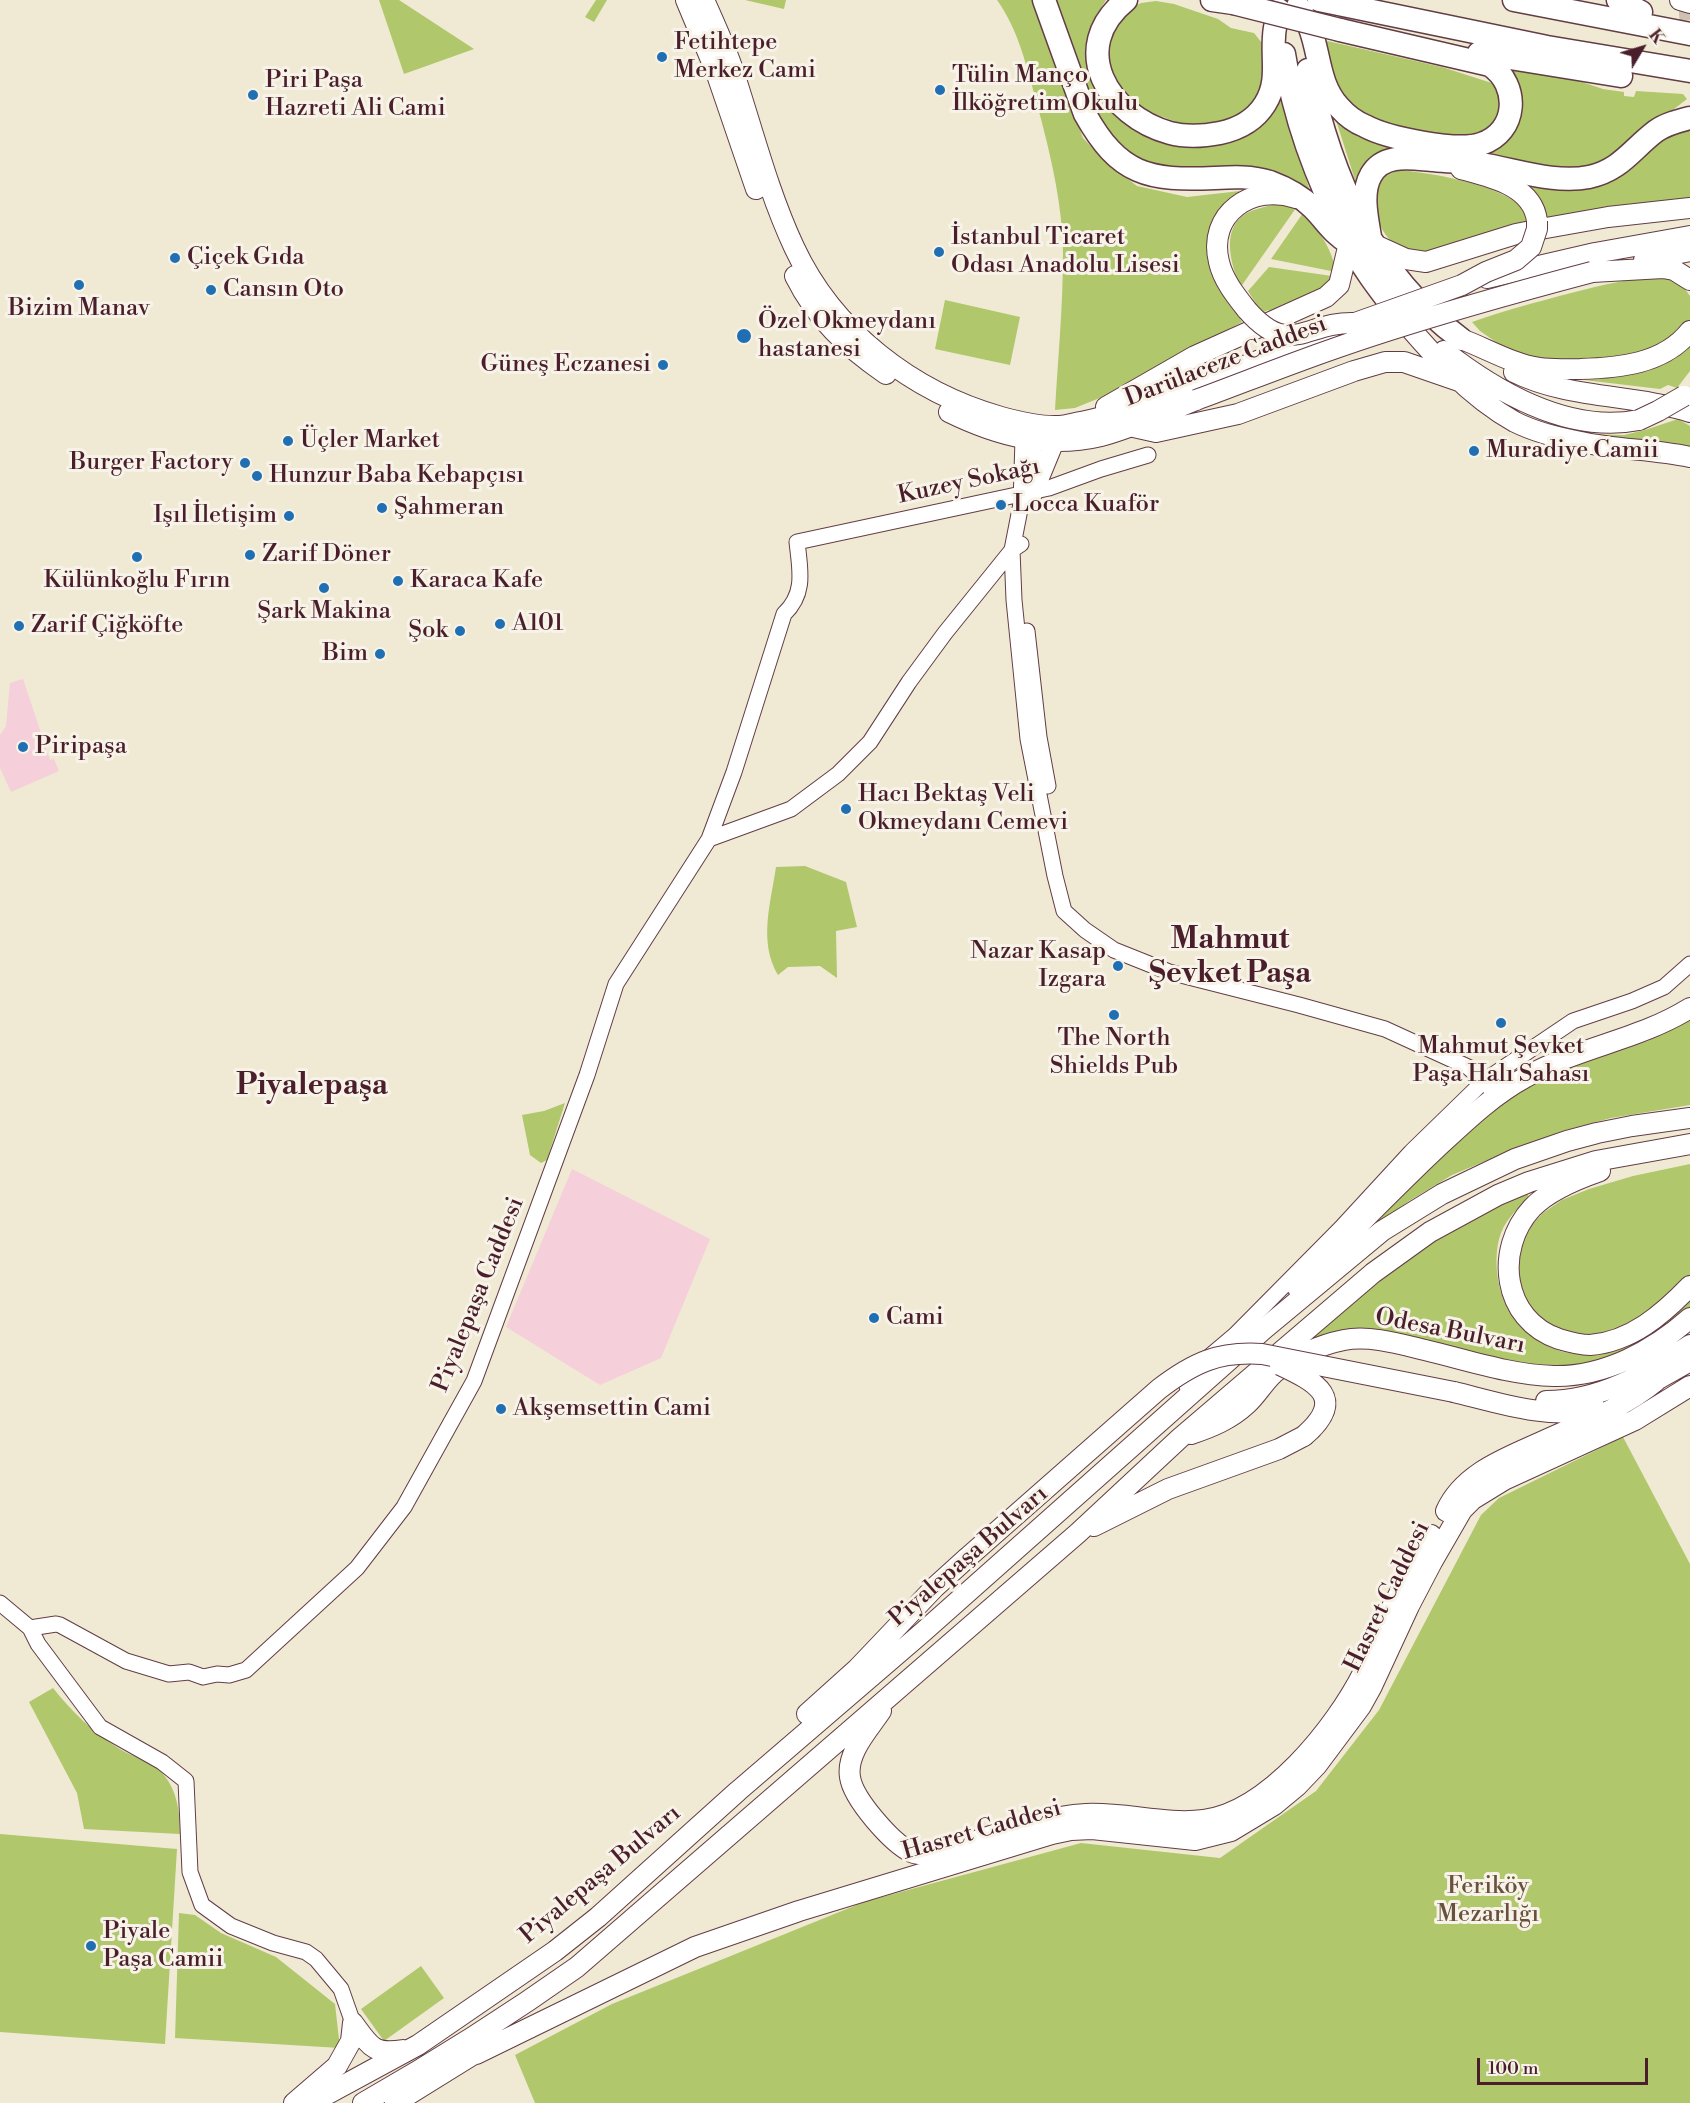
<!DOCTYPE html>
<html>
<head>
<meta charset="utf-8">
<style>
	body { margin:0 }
	#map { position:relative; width:1690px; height:2103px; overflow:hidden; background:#f0ead4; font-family:"Libre Bodoni",serif }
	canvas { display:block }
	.north { position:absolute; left:1612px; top:18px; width:60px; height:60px; -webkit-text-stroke:4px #f7f3e8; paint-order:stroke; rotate:52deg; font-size:16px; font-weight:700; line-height:24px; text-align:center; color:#4a1f2b }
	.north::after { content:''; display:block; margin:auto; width:21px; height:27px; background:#4a1f2b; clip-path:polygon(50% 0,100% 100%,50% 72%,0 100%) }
	.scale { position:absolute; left:1477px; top:2058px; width:171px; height:27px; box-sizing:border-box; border:3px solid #4a1f2b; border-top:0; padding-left:8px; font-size:18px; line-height:21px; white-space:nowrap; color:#4a1f2b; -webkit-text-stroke:4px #f7f3e8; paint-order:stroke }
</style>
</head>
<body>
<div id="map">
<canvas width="1690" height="2103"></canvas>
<div class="north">K</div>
<div class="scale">100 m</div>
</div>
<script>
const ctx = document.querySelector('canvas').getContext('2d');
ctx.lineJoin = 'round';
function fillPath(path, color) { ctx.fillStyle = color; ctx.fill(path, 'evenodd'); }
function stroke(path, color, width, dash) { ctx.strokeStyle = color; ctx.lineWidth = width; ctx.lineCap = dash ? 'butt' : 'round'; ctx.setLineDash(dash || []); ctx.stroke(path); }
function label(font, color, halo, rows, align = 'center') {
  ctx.font = font + ' "Libre Bodoni",serif'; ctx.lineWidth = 6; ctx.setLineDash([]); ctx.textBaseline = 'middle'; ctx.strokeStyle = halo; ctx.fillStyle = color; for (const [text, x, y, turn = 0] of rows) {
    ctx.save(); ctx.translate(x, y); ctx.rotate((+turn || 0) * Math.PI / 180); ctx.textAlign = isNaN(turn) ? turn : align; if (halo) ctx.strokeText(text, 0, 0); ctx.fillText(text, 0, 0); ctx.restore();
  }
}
const built = new Path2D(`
	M 23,679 L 50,760 L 54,759 L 59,771 L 11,792 L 0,768 L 0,735 L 6,726 L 10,683 Z
	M 572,1169 L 710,1239 L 661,1358 L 600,1385 L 506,1327 Z`);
const green = new Path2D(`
	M 379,0 L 399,0 L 474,49 L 404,74 Z
	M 596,0 L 607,0 L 594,22 L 585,17 Z
	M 745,0 L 786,0 L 784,9 Z
	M 997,0 L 1033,0 L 1083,138 L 1106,162 L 1137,186 L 1187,197 L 1240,191 L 1227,205 L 1218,281 L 1242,322 L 1129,386 L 1075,408 L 1055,410 C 1058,358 1063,306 1063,255 C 1063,202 1048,144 1034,93 C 1025,60 1017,28 997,0 Z
	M 1054,0 L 1106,0 L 1097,14 L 1091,35 L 1146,134 L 1271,114 L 1281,98 L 1309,188 L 1306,192 L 1164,173 L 1119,149 L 1091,104 Z
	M 1156,1 L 1174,4 L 1218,19 L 1231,28 L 1254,33 L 1262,43 L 1264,62 L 1263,85 L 1257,98 L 1244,112 L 1227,120 L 1204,125 L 1181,124 L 1143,109 L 1115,82 L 1107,52 L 1109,39 L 1123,13 L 1141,3 Z
	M 1323,40 L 1442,67 L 1498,85 L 1503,98 L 1500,122 L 1474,141 L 1385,126 L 1357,113 L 1336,85 Z
	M 1504,65 L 1561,75 L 1603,89 L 1624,92 L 1624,96 L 1634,97 L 1636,91 L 1683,94 L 1687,99 L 1607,161 L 1576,169 L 1526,163 L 1473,153 L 1495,146 Z
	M 1334,114 L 1400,145 L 1362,168 L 1356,183 Z
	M 1690,127 L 1690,204 L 1544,219 L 1515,180 L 1573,188 L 1666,134 Z
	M 1400,170 C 1430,173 1573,192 1515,249 L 1522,229 C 1492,237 1462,247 1432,252 C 1426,253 1419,255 1413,254 C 1377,246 1354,181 1400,170 Z
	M 1277,204 L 1296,208 L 1240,288 C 1232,265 1220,231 1245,214 C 1254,209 1267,206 1277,204 Z
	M 1303,213 C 1319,231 1332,248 1336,272 L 1271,259 Z
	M 1269,267 L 1332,276 L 1331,283 L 1326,288 L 1274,314 L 1268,310 L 1262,313 L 1248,291 Z
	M 1667,276 L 1680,282 L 1690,296 L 1690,319 L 1687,329 L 1678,338 L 1639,354 L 1617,359 L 1536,361 L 1509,351 L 1480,331 L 1472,322 C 1505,310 1537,302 1571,293 C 1603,285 1634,277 1667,276 Z
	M 945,300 L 1020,317 L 1010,365 L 935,349 Z
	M 1690,345 L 1690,371 L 1677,388 L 1668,385 L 1660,389 L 1584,380 L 1584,376 L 1673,356 Z
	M 1678,419 L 1690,426 L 1690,451 L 1584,434 L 1624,435 L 1645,430 Z
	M 805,866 L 846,882 L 857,927 L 836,931 L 837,978 L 820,966 L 788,967 L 778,975 C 758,942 771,902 776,867 Z
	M 1690,1019 L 1690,1105 L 1611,1118 L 1562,1131 L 1488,1160 L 1452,1175 L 1409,1201 L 1367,1232 L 1362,1227 L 1419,1173 L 1515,1092 L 1555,1070 L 1648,1041 Z
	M 565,1103 L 547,1160 L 541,1163 L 530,1155 L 522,1115 L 544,1111 Z
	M 1690,1164 L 1690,1277 L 1653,1312 L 1612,1333 L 1570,1337 L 1533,1314 L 1520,1292 L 1518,1255 L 1522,1242 L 1533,1224 L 1543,1213 L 1562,1200 L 1589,1189 L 1633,1176 Z
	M 1527,1193 L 1529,1197 C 1518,1208 1507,1218 1501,1233 C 1492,1257 1497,1295 1512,1316 C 1528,1340 1561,1358 1590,1353 C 1600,1351 1610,1343 1618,1338 C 1642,1325 1666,1311 1690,1298 L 1690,1309 L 1637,1347 L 1583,1366 L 1537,1367 L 1339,1332 L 1315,1338 L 1313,1336 C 1360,1294 1409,1253 1464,1223 C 1485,1211 1506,1202 1527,1193 Z
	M 1623,1437 L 1690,1564 L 1690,2103 L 535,2103 L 515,2055 L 612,2004 L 864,1902 L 1081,1843 L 1220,1858 L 1316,1791 L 1379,1710 L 1481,1515 L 1499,1498 Z
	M 53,1688 C 72,1712 92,1731 118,1748 C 130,1756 148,1760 159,1770 C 177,1786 180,1812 180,1834 L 84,1829 L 77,1793 L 29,1702 Z
	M 0,1834 L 177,1849 L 165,2044 L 0,2032 Z
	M 179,1913 L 195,1915 L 221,1933 L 276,1957 L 335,2004 L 340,2048 L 175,2038 Z
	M 421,1966 L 444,1998 L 384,2041 L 361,2009 Z`);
const majorTunnel = new Path2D(`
	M 1688,0 L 1690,27`);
const minor = new Path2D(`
	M 1023,439 L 1021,504 L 1012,550 L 1014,600 L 1028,739 L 1055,876 L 1064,911 L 1085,930 L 1114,950 L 1169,972 L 1299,1005 L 1385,1029 L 1468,1067 L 1484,1081 L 1496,1095
	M 1033,486 L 1033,441
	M 1027,631 L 1039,737 L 1048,786
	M 709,839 L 734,772 L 784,614 C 806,593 800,570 797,542 L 1049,488 L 1101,469 L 1148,455
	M 1190,1394 L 1184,1378 L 1235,1335 L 1341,1228 L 1411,1152 L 1484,1081 L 1573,1021 L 1632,1001 L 1664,987 L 1690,964
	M 0,1603 L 30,1628 L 56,1624 L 60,1625 L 126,1661 L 169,1674 L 189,1672 L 203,1677 L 217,1674 L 229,1675 L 246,1670 L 357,1568 L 404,1507 L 474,1381 L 587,1075 L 616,984 L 709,839 L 791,809 L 838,774 L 870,742 L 909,682 L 945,633 L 1012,550 L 1021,544
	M 30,1628 L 38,1644 L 100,1727 L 162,1762 L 186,1781 L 190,1872 L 202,1905 L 231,1926 L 273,1943 L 306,1952 L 316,1959 L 341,1989 L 353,2023`);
const major = new Path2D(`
	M 686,0 L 716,72 L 756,189
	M 704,0 C 714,22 724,44 732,67 C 752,127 767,189 794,247 C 833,331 912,392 1001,417 C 1019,422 1040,427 1059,426 C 1066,426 1074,423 1081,422 C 1116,415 1147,402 1180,390 C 1231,371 1282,352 1333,332
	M 1680,0 L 1690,3
	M 1461,169 C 1491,177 1533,186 1537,221
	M 1371,243 L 1406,259 L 1426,262 L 1516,234 L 1546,228 L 1608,217 L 1690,208
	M 1644,260 L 1690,251
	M 1592,272 L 1663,268 L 1674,270 L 1690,280
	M 795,276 C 817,320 846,346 886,374
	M 1487,278 L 1595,253 L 1690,236
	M 1247,310 C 1236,296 1223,280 1219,262 C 1207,214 1252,183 1296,198
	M 1397,313 C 1432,354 1468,396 1515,422 C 1535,432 1559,438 1581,442 C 1617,450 1654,449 1690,457
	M 1461,339 C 1486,348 1512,364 1539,368 C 1552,370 1566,369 1580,369 C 1619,368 1664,364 1690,331
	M 1444,351 C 1498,393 1569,434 1639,420
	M 1514,372 C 1568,399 1633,394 1690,412
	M 1106,407 L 1195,356 L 1326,297 L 1339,285 L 1349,243
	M 949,412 C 998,436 1047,449 1101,436 C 1132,428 1166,412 1196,400
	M 1129,426 L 1156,432 L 1238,414 L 1354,371 L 1385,362 L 1404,362 L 1459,381
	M 1033,492 L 1054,441
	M 1600,1171 C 1577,1179 1549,1190 1532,1208 C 1494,1249 1502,1320 1559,1339 C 1569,1342 1580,1345 1590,1345 C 1631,1342 1663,1314 1690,1286
	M 1297,1287 C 1344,1240 1391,1191 1440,1145 C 1467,1120 1493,1095 1526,1077 C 1578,1047 1639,1040 1690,1008
	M 1644,1387 L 1690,1361
	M 1454,1392 C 1499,1403 1549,1420 1596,1409
	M 1546,1401 C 1600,1401 1646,1374 1690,1345
	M 1191,1434 C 1212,1427 1231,1419 1247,1404 C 1257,1395 1264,1382 1274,1373 C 1294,1357 1319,1345 1344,1340 C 1369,1335 1400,1344 1425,1350 C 1467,1360 1511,1375 1554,1376 C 1604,1377 1653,1351 1690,1318
	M 1446,1511 C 1463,1473 1506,1458 1541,1442 C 1580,1424 1622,1409 1656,1381
	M 1094,1526 L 1168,1489 L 1279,1449 L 1304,1436
	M 881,1711 C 869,1729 846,1753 850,1777 C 853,1799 892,1843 911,1852 C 918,1855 925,1855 933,1855 C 979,1841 1040,1816 1086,1814 C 1125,1812 1165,1825 1204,1820 C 1269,1811 1335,1728 1363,1673 C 1373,1652 1381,1629 1392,1607 C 1405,1583 1418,1559 1431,1535
	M 807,1714 L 857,1669 L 935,1587 L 967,1558
	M 353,2023 C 370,2046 373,2055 403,2050
	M 476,2054 L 695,1947 L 799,1911 L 1052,1834 L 1071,1830 L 1092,1829 L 1195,1840 L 1231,1831 L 1274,1805 L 1297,1786 L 1317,1765 L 1361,1706 L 1371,1688 L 1409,1606 L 1432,1562 L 1462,1510 L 1473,1499 L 1504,1480 L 1635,1420 L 1690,1386
	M 294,2103 L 337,2066 L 351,2041 L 353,2023
	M 311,2103 L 418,2045 L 555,1951 L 598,1917 L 738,1791 L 923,1632 L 1264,1329 L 1382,1231 L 1442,1194 L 1515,1159 L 1567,1141 L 1597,1133 L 1632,1126 L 1690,1118
	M 363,2103 C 437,2061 508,2016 577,1967 L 1078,1533 L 1180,1438 L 1373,1273 L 1430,1232 L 1498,1195 L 1529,1182 L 1596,1161 L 1690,1144
	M 395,2103 L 487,2046`);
const highway = new Path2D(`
	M 1044,0 L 1085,114 C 1119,175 1148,181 1215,178 C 1233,177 1252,176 1270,182 C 1286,188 1301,196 1313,208 C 1326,221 1332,233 1349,243
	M 1126,0 C 1067,48 1108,116 1170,133 C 1185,137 1205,136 1220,133 C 1239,129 1255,120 1265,104 C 1279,82 1272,60 1274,37 C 1274,28 1277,19 1279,10
	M 1212,0 L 1233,3
	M 1319,0 L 1547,47 L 1690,71
	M 1514,0 L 1690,34
	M 1618,0 L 1641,12
	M 1298,6 C 1303,14 1308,22 1311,31 C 1320,57 1319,85 1339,107 C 1346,115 1355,122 1365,126 C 1387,138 1457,152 1481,144 C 1518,132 1520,85 1490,65 L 1340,30
	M 1479,53 L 1621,76
	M 1284,54 C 1294,120 1318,183 1349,242 C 1362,267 1379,289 1396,311
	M 1308,70 C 1331,175 1371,273 1461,339
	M 1371,243 C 1368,222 1360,194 1371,175 C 1384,152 1413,159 1434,160 C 1449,162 1465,161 1480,164 C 1514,169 1554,184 1589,177 C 1621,170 1632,149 1656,131 C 1666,124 1678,121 1690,118`);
const majorBridge = new Path2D(`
	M 1247,310 C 1290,359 1306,321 1355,323 L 1462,285 L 1486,272 L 1516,260 L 1531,247 L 1537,229 L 1537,221
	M 1196,400 C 1242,383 1287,365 1333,349 C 1418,319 1505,295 1592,272
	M 1639,420 L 1658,411 L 1684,396
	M 1280,1365 C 1316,1382 1348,1398 1304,1436
	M 967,1558 L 1159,1389 C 1193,1363 1218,1351 1262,1354 L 1454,1392`);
const highwayBridge = new Path2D(`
	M 1233,3 L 1340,30`);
const markers = [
	[662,57,6,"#1f6fb2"],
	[940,90,6,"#1f6fb2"],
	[253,95,6,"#1f6fb2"],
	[939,252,6,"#1f6fb2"],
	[175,258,6,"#1f6fb2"],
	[79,285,6,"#1f6fb2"],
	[211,290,6,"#1f6fb2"],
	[744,336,8,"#1f6fb2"],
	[663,365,6,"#1f6fb2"],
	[288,441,6,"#1f6fb2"],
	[1474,451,6,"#1f6fb2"],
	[245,463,6,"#1f6fb2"],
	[257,476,6,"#1f6fb2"],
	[1001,505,6,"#1f6fb2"],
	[382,508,6,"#1f6fb2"],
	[289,516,6,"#1f6fb2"],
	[250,555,6,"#1f6fb2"],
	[137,557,6,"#1f6fb2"],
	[398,581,6,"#1f6fb2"],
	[324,588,6,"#1f6fb2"],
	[500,624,6,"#1f6fb2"],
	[19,626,6,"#1f6fb2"],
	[460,631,6,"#1f6fb2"],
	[380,654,6,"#1f6fb2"],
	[23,747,6,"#1f6fb2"],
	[846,809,6,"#1f6fb2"],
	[1118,966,6,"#1f6fb2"],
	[1114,1015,6,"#1f6fb2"],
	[1501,1023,6,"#1f6fb2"],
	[874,1318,6,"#1f6fb2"],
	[501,1409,6,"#1f6fb2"],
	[91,1946,6,"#1f6fb2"]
];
const poiNames = [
	["Fetihtepe",674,43],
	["Merkez Cami",674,71],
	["Tülin Manço",952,76],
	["İlköğretim Okulu",952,104],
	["Piri Paşa",265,81],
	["Hazreti Ali Cami",265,109],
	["İstanbul Ticaret",951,238],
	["Odası Anadolu Lisesi",951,266],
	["Çiçek Gıda",187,258],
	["Cansın Oto",223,290],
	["Bizim Manav",79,309,"center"],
	["Özel Okmeydanı",758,322],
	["hastanesi",758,350],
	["Güneş Eczanesi",651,365,"right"],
	["Üçler Market",300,441],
	["Muradiye Camii",1486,451],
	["Burger Factory",233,463,"right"],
	["Hunzur Baba Kebapçısı",269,476],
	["Locca Kuaför",1013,505],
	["Şahmeran",394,508],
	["Işıl İletişim",277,516,"right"],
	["Zarif Döner",262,555],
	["Külünkoğlu Fırın",137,581,"center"],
	["Karaca Kafe",410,581],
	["Şark Makina",324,612,"center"],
	["A101",512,624],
	["Zarif Çiğköfte",31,626],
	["Şok",448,631,"right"],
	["Bim",368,654,"right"],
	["Piripaşa",35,747],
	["Hacı Bektaş Veli",858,795],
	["Okmeydanı Cemevi",858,823],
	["Nazar Kasap",1106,952,"right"],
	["Izgara",1106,980,"right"],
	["The North",1114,1039,"center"],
	["Shields Pub",1114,1067,"center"],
	["Mahmut Şevket",1501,1047,"center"],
	["Paşa Halı Sahası",1501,1075,"center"],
	["Cami",886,1318],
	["Akşemsettin Cami",513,1409],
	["Piyale",103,1932],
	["Paşa Camii",103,1960]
];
const streetNames = [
	["Darülaceze Caddesi",1226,362,-21],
	["Kuzey Sokağı",969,482,-12],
	["Piyalepaşa Caddesi",479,1295,-68],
	["Odesa Bulvarı",1450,1332,11],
	["Piyalepaşa Bulvarı",969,1557,-41],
	["Hasret Caddesi",1388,1597,-64],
	["Hasret Caddesi",982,1831,-16],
	["Piyalepaşa Bulvarı",601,1875,-40]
];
const parkNames = [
	["Feriköy",1488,1887],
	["Mezarlığı",1488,1915]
];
const districtNames = [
	["Mahmut",1230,941],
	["Şevket Paşa",1230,975],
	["Piyalepaşa",312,1087]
];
fillPath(built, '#f5cfd9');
fillPath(green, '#b0c76c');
stroke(majorTunnel, '#cfc1b2', 20, [20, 10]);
stroke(minor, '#633d44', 17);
stroke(major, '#633d44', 22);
stroke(highway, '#633d44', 25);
stroke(minor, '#fff', 15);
stroke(major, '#fff', 20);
stroke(highway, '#fff', 22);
stroke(majorBridge, '#633d44', 22, []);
stroke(highwayBridge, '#633d44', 25, []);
stroke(majorBridge, '#fff', 20);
stroke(highwayBridge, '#fff', 22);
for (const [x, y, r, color] of markers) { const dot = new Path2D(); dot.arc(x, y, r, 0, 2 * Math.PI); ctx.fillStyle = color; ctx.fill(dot); stroke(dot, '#f7f3e8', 2); }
label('24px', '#4a1f2b', '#f7f3e8', poiNames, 'left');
label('24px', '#4a1f2b', '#f7f3e8', streetNames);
label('24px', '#69513e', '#f7f3e8', parkNames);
label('bold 30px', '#4a1f2b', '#f7f3e8', districtNames);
</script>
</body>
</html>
